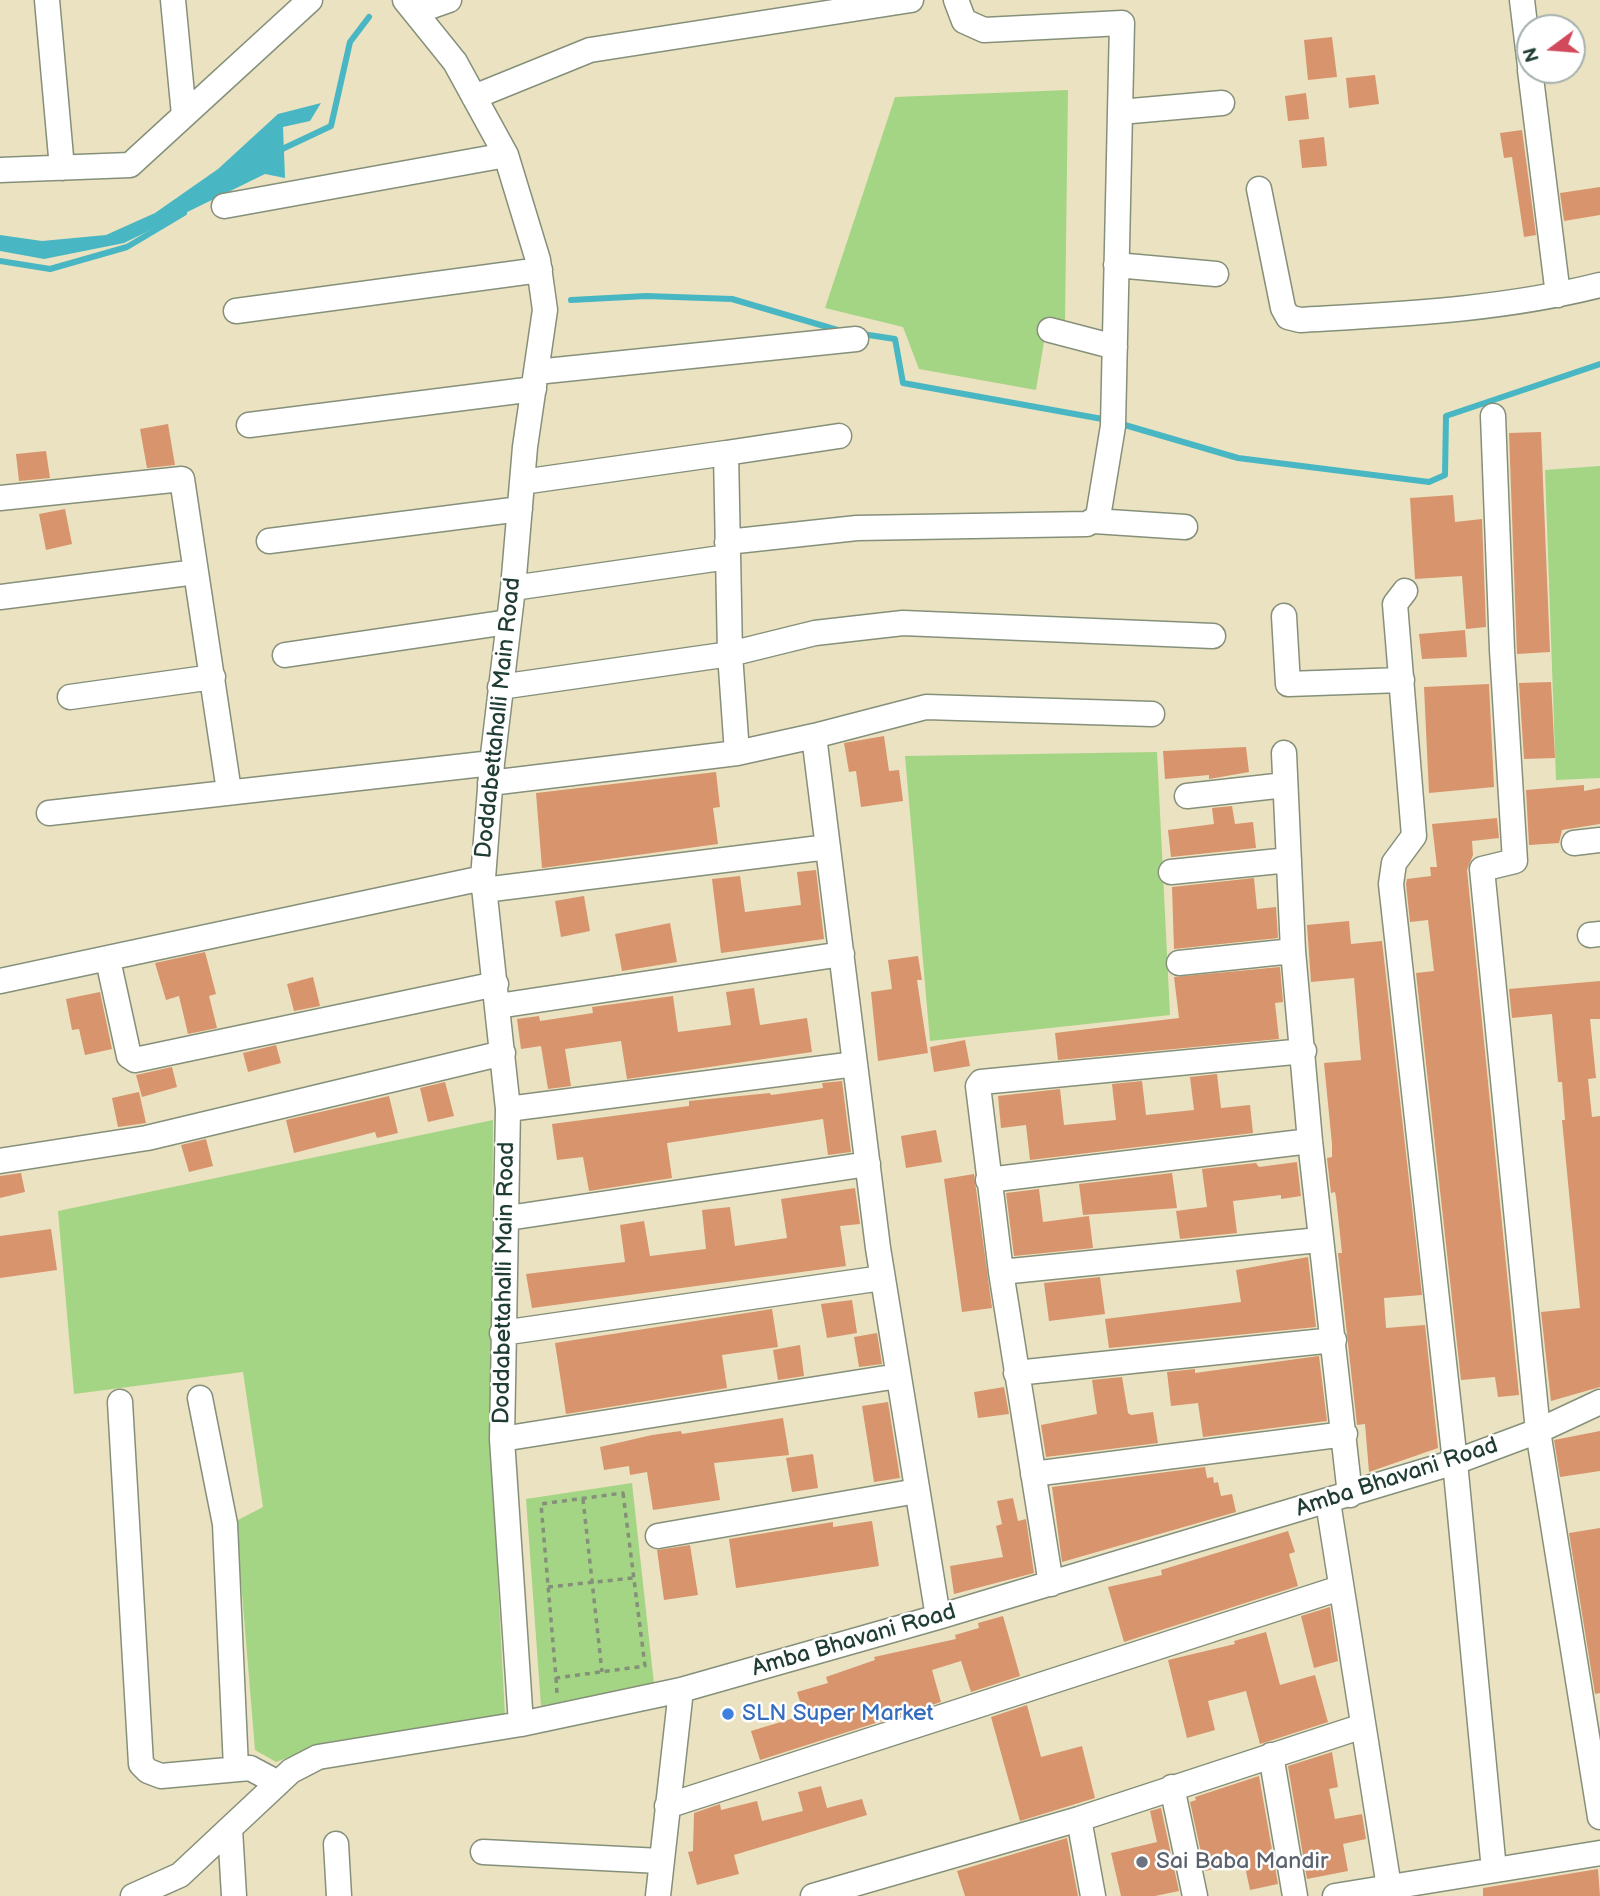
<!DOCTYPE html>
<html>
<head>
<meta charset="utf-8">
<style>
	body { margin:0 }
	#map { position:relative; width:1600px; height:1896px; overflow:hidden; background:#ebe2c1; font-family:"Balsamiq Sans",sans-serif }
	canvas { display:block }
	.north { position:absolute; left:1516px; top:14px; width:70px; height:70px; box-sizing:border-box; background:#fff; border:2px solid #a5b1ae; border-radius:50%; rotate:254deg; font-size:19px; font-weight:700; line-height:28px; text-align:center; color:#1f3d34 }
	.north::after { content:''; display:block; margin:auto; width:24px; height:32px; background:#d1495b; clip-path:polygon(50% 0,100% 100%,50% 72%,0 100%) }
</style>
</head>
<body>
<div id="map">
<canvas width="1600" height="1896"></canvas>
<div class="north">N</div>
</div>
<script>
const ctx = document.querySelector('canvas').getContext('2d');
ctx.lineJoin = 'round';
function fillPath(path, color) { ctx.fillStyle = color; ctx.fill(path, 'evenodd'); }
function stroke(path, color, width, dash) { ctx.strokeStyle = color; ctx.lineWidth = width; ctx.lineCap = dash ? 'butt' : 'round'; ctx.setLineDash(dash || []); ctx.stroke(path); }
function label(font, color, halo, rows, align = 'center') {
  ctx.font = font + ' "Balsamiq Sans",sans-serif'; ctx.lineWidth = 5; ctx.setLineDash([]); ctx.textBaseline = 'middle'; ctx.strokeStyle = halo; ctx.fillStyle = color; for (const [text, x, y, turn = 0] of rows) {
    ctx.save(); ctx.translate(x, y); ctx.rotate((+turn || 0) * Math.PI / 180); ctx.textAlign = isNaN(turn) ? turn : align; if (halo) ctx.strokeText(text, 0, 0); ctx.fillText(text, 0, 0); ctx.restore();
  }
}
const green = new Path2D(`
	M 1068,90 L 1065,321 L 1048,318 L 1036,390 L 919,369 L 903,327 L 825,308 L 895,97 Z
	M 1600,466 L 1600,778 L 1556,780 L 1545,470 Z
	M 1157,752 L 1170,1015 L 930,1041 L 905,756 Z
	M 493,1120 L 491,1449 L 505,1716 L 328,1742 L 276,1762 L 255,1750 L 236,1521 L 263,1507 L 243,1372 L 74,1394 L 58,1211 Z
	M 632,1483 L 654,1684 L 541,1706 L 526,1499 Z`);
const water = new Path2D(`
	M 321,103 L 310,121 L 283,127 L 285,178 L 265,174 L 124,243 L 44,259 L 0,251 L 0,235 L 42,241 L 106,235 L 155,213 L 218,169 L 278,114 Z`);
const stream = new Path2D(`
	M 278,151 L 331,126 L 350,42 L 369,17
	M 0,261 L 50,269 L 127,247 L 184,213
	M 571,300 L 646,296 L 732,299 L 841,331
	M 862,334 L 895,339 L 903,383 L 1108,420
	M 1118,423 L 1238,458 L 1429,482 L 1445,475 L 1446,416 L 1600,364`);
const building = new Path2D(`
	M 1332,37 L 1337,77 L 1308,80 L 1304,40 Z
	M 1375,75 L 1379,104 L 1349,108 L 1346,78 Z
	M 1306,93 L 1309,119 L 1288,121 L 1285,96 Z
	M 1522,130 L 1536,235 L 1524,237 L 1512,157 L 1504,158 L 1500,133 Z
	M 1324,137 L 1327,166 L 1302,168 L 1299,140 Z
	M 1600,187 L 1600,215 L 1564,221 L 1560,193 Z
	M 168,424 L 175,465 L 147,468 L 140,429 Z
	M 1541,432 L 1550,652 L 1517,654 L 1509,433 Z
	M 46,451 L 50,478 L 19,481 L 16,454 Z
	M 1453,495 L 1455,522 L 1482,519 L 1486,627 L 1466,629 L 1462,576 L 1415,579 L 1410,498 Z
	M 65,509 L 72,544 L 46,550 L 39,514 Z
	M 1465,630 L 1467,657 L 1422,659 L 1419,634 Z
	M 1551,682 L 1555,758 L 1524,759 L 1519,683 Z
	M 1489,684 L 1494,787 L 1429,793 L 1424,687 Z
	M 884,736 L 889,771 L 899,770 L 903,801 L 861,807 L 856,771 L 849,772 L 844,743 Z
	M 1246,747 L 1249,772 L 1209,779 L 1209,775 L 1165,779 L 1163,751 Z
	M 716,772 L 720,807 L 713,808 L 718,844 L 542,868 L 536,793 Z
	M 1584,785 L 1584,791 L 1600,788 L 1600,824 L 1562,830 L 1559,843 L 1529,845 L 1526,790 Z
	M 1232,806 L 1235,824 L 1253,822 L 1256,848 L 1171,857 L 1168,830 L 1214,824 L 1212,808 Z
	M 1497,818 L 1499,838 L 1472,841 L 1473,855 L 1467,870 L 1519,1395 L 1498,1397 L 1495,1377 L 1461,1380 L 1416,973 L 1434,971 L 1428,920 L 1410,922 L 1406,884 L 1407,879 L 1431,876 L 1430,867 L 1437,867 L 1432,824 Z
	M 816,870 L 824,939 L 721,953 L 712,879 L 740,876 L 745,912 L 801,905 L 797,872 Z
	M 1254,878 L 1257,909 L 1276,907 L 1278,938 L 1174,949 L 1172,887 Z
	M 584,896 L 590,931 L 561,937 L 555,901 Z
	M 1349,921 L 1351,944 L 1382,941 L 1422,1295 L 1384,1298 L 1386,1328 L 1425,1325 L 1438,1448 L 1369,1472 L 1365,1424 L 1357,1425 L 1338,1253 L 1342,1253 L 1336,1197 L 1335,1192 L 1331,1193 L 1327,1158 L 1332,1157 L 1332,1144 L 1324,1063 L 1361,1060 L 1354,978 L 1311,982 L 1307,925 Z
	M 670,923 L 677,962 L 622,971 L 615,934 Z
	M 205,952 L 216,994 L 209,996 L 217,1028 L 188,1034 L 179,996 L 166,1000 L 155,963 Z
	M 918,956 L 922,980 L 917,980 L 928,1053 L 878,1061 L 871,992 L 892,989 L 888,960 Z
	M 1280,967 L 1283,1002 L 1275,1003 L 1279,1039 L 1058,1060 L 1055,1033 L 1179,1018 L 1174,977 Z
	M 313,977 L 320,1006 L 294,1011 L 287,984 Z
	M 1600,981 L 1600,1019 L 1590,1019 L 1596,1078 L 1588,1079 L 1592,1117 L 1600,1116 L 1600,1387 L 1551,1401 L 1541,1312 L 1580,1308 L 1562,1120 L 1565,1120 L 1562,1082 L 1558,1082 L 1552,1014 L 1512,1018 L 1509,989 Z
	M 754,988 L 760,1025 L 807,1018 L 812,1052 L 627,1079 L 621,1041 L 565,1049 L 571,1086 L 548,1089 L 541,1046 L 521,1049 L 517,1019 L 539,1016 L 540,1021 L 593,1013 L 592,1007 L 673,996 L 678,1032 L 731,1025 L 726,992 Z
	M 100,992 L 112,1049 L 85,1055 L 79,1029 L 72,1030 L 66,999 Z
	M 965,1040 L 970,1066 L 934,1072 L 930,1047 Z
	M 276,1045 L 281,1063 L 248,1072 L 243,1053 Z
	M 172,1067 L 177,1087 L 142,1097 L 136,1075 Z
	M 1217,1074 L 1221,1108 L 1250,1105 L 1253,1133 L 1030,1160 L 1026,1125 L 1001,1128 L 998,1096 L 1060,1089 L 1064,1125 L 1116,1120 L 1112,1084 L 1142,1081 L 1146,1115 L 1194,1110 L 1190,1077 Z
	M 842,1081 L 851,1152 L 828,1155 L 823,1119 L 667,1143 L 672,1178 L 589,1191 L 583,1157 L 557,1160 L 552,1124 L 689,1106 L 689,1101 L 770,1093 L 771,1095 L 823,1088 L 822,1083 Z
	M 445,1082 L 454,1116 L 428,1122 L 420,1088 Z
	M 139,1092 L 146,1123 L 118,1127 L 112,1098 Z
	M 389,1096 L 398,1133 L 377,1138 L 375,1132 L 294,1153 L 286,1120 Z
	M 936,1130 L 942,1162 L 906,1168 L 901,1136 Z
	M 206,1139 L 213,1166 L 189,1172 L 181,1145 Z
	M 1297,1162 L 1301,1196 L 1281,1199 L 1281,1195 L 1233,1201 L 1237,1233 L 1180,1239 L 1176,1211 L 1207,1207 L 1202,1169 L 1256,1163 L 1259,1167 Z
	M 21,1173 L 25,1192 L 0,1198 L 0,1176 Z
	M 1172,1173 L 1177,1208 L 1083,1215 L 1079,1184 Z
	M 974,1174 L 992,1308 L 962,1312 L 944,1179 Z
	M 855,1188 L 860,1224 L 840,1226 L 846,1266 L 532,1308 L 526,1274 L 625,1262 L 620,1225 L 644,1221 L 650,1256 L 706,1249 L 702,1210 L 730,1207 L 735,1246 L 787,1238 L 781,1199 Z
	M 1039,1189 L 1043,1222 L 1089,1216 L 1093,1248 L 1014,1256 L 1006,1193 Z
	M 51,1229 L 57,1270 L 0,1278 L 0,1236 Z
	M 1308,1257 L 1316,1327 L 1109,1348 L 1105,1319 L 1241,1302 L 1236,1270 Z
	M 1100,1277 L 1105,1314 L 1049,1321 L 1044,1283 Z
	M 852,1300 L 857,1333 L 827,1338 L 821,1304 Z
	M 772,1309 L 778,1347 L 722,1355 L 727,1388 L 566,1414 L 555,1343 Z
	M 877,1333 L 882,1364 L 859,1367 L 854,1337 Z
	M 800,1345 L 804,1376 L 778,1380 L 773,1350 Z
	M 1319,1356 L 1327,1421 L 1203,1437 L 1198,1403 L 1171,1406 L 1167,1372 L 1195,1369 L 1195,1373 Z
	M 1122,1377 L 1128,1413 L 1131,1415 L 1153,1412 L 1158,1443 L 1046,1457 L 1041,1425 L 1097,1414 L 1092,1380 Z
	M 1004,1387 L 1009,1414 L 978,1418 L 974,1392 Z
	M 888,1402 L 900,1478 L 874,1482 L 862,1406 Z
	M 783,1418 L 789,1455 L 714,1463 L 720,1500 L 653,1510 L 647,1472 L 630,1475 L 629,1466 L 604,1470 L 600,1447 L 652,1435 L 681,1431 L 682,1434 Z
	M 1600,1431 L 1600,1471 L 1560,1477 L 1554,1440 Z
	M 813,1454 L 818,1488 L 792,1492 L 786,1458 Z
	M 1205,1467 L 1207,1478 L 1213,1477 L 1214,1483 L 1218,1482 L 1221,1496 L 1232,1494 L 1236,1512 L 1062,1562 L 1052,1487 Z
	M 1013,1498 L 1018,1521 L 1026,1519 L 1034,1573 L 954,1594 L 950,1566 L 1003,1557 L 996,1526 L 1002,1524 L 997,1501 Z
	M 872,1521 L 879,1566 L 736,1588 L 729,1539 L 833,1522 L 833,1527 Z
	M 1600,1528 L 1600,1693 L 1595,1694 L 1569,1533 Z
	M 1288,1531 L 1295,1552 L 1289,1554 L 1298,1586 L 1124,1642 L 1108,1587 L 1162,1575 L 1161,1570 Z
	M 690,1545 L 698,1595 L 664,1600 L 657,1550 Z
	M 1330,1607 L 1338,1661 L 1314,1668 L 1301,1616 Z
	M 1003,1616 L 1020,1676 L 971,1692 L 961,1661 L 932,1670 L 941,1702 L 760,1760 L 751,1731 L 804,1715 L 797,1692 L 828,1683 L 826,1677 L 875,1660 L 874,1657 L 956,1639 L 955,1635 L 979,1628 L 978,1623 Z
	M 1266,1632 L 1280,1685 L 1315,1675 L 1328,1722 L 1260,1744 L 1246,1691 L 1208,1701 L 1215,1730 L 1187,1738 L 1168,1660 L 1235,1644 L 1234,1641 Z
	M 1027,1705 L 1041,1757 L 1082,1746 L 1095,1798 L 1020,1821 L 991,1717 Z
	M 1332,1752 L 1338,1787 L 1329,1789 L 1335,1819 L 1362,1814 L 1366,1839 L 1343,1844 L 1348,1871 L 1307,1879 L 1288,1766 Z
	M 1259,1776 L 1278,1884 L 1250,1890 L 1244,1862 L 1205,1871 L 1190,1802 L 1196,1800 L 1195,1797 Z
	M 821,1786 L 827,1808 L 862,1799 L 867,1815 L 734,1855 L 739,1874 L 697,1885 L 688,1852 L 693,1851 L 694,1813 L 720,1804 L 721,1810 L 757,1801 L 762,1821 L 803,1811 L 798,1792 Z
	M 1161,1808 L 1179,1891 L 1155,1896 L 1121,1896 L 1111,1853 L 1157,1842 L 1150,1811 Z
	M 1067,1838 L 1078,1896 L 965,1896 L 957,1871 Z
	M 1598,1869 L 1600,1896 L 1483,1896 L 1483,1888 Z`);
const path = new Path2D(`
	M 623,1493 L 645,1666 L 556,1678 L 541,1504 Z
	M 583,1499 L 602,1672
	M 548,1587 L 633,1578
	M 556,1678 L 557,1694`);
const minor = new Path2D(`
	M 47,0 L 62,168
	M 173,0 L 184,115
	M 405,0 L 455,62 L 506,155 L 538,260 L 545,310 L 525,447 L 513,588 L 492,763 L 483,878 L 508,1109 L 502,1439 L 521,1724
	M 1522,0 L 1530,66
	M 415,12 L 449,0
	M 1530,70 L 1558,295
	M 474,97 L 590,50 L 911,0
	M 1120,112 L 1222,103
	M 0,170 L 130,165 L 310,0
	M 1259,189 L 1283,308 L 1288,317 L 1300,320 C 1401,314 1501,310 1600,285
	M 224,206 L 506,155
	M 1116,265 L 1216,274
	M 236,311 L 540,270
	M 1050,330 L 1115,347
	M 536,372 L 856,339
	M 1493,416 L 1502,650 L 1515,861 L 1482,869 L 1538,1431 L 1600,1817
	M 249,425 L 534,389
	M 726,453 L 839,436
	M 522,482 L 726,453 L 730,654 L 737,753
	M 0,498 L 182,479 L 196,572
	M 1094,521 L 1185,527
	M 269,541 L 520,509
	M 727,542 L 857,528 L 1087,524 L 1098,517 L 1113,426 L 1122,23 L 984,30 L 964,21 L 956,0
	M 513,588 L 728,557
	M 1405,591 L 1395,604 L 1414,836 L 1394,863 L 1391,884 L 1455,1462 L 1494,1870
	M 0,597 L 196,572 L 229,791
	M 1284,616 L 1288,684 L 1402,680
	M 285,655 L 508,622
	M 500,687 L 730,654 L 815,633 L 903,623 L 1213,636
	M 70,697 L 213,677
	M 814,736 L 926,707 L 1152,714
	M 1284,753 L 1293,951 L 1310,1141 L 1350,1495
	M 490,783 L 737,753 L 814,736 L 878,1248 L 938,1617
	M 1187,796 L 1285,785
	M 49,813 L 492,763
	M 1574,843 L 1600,840
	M 1171,872 L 1289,860
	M 484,890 L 828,847
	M 1590,935 L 1600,934
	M 108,960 L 129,1056 L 135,1060 L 496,984
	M 1179,963 L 1293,951
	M 0,981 L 483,878
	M 498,1006 L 842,954
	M 508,1109 L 855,1064
	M 0,1161 L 147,1138 L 503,1053
	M 988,1180 L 1310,1141
	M 508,1218 L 868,1164
	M 1001,1272 L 1319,1240
	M 502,1333 L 882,1278
	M 1016,1373 L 1334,1340
	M 200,1398 L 225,1524 L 236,1768
	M 120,1402 L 141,1764 L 148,1771 L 161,1776 L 250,1768 L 278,1783
	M 502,1439 L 898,1376
	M 1033,1474 L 1345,1434
	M 1328,1502 L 1389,1887
	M 658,1536 L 917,1491
	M 1051,1584 L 1001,1272 L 978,1086 L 981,1082 L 1304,1051
	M 1271,1755 L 1295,1896
	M 1172,1787 L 1195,1896
	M 667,1806 L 1340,1588
	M 1079,1819 L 1093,1896
	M 230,1829 L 234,1896
	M 336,1844 L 339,1896
	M 483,1852 L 660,1861
	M 133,1896 L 180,1875 L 291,1771 L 318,1757 L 521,1724 L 681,1690 L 938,1617 L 1455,1462 L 1538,1431 L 1600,1402
	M 658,1896 L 681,1690
	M 813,1896 L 1079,1819 L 1363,1726
	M 1335,1896 L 1600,1853`);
const markers = [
	[728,1714,7,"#3f7fe0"],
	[1142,1862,7,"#6b7280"]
];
const streetNames = [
	["Doddabettahalli Main Road",499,718,-84],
	["Doddabettahalli Main Road",505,1283,-89],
	["Amba Bhavani Road",1397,1478,-18],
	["Amba Bhavani Road",854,1641,-16]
];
const shopNames = [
	["SLN Super Market",742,1714]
];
const worshipNames = [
	["Sai Baba Mandir",1156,1862]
];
fillPath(green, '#a4d584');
fillPath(water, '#49b7c3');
stroke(stream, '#49b7c3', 6);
fillPath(building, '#d7946d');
stroke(minor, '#85907a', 27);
stroke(path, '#85907a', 3.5, [5, 5]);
stroke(minor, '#fff', 24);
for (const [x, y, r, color] of markers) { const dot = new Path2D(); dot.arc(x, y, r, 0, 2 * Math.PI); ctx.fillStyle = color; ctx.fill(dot); stroke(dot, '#fff', 2.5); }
label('23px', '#1f3d34', '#fff', streetNames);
label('23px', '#366cbe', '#fff', shopNames, 'left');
label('23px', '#5b616d', '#fff', worshipNames, 'left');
</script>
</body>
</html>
